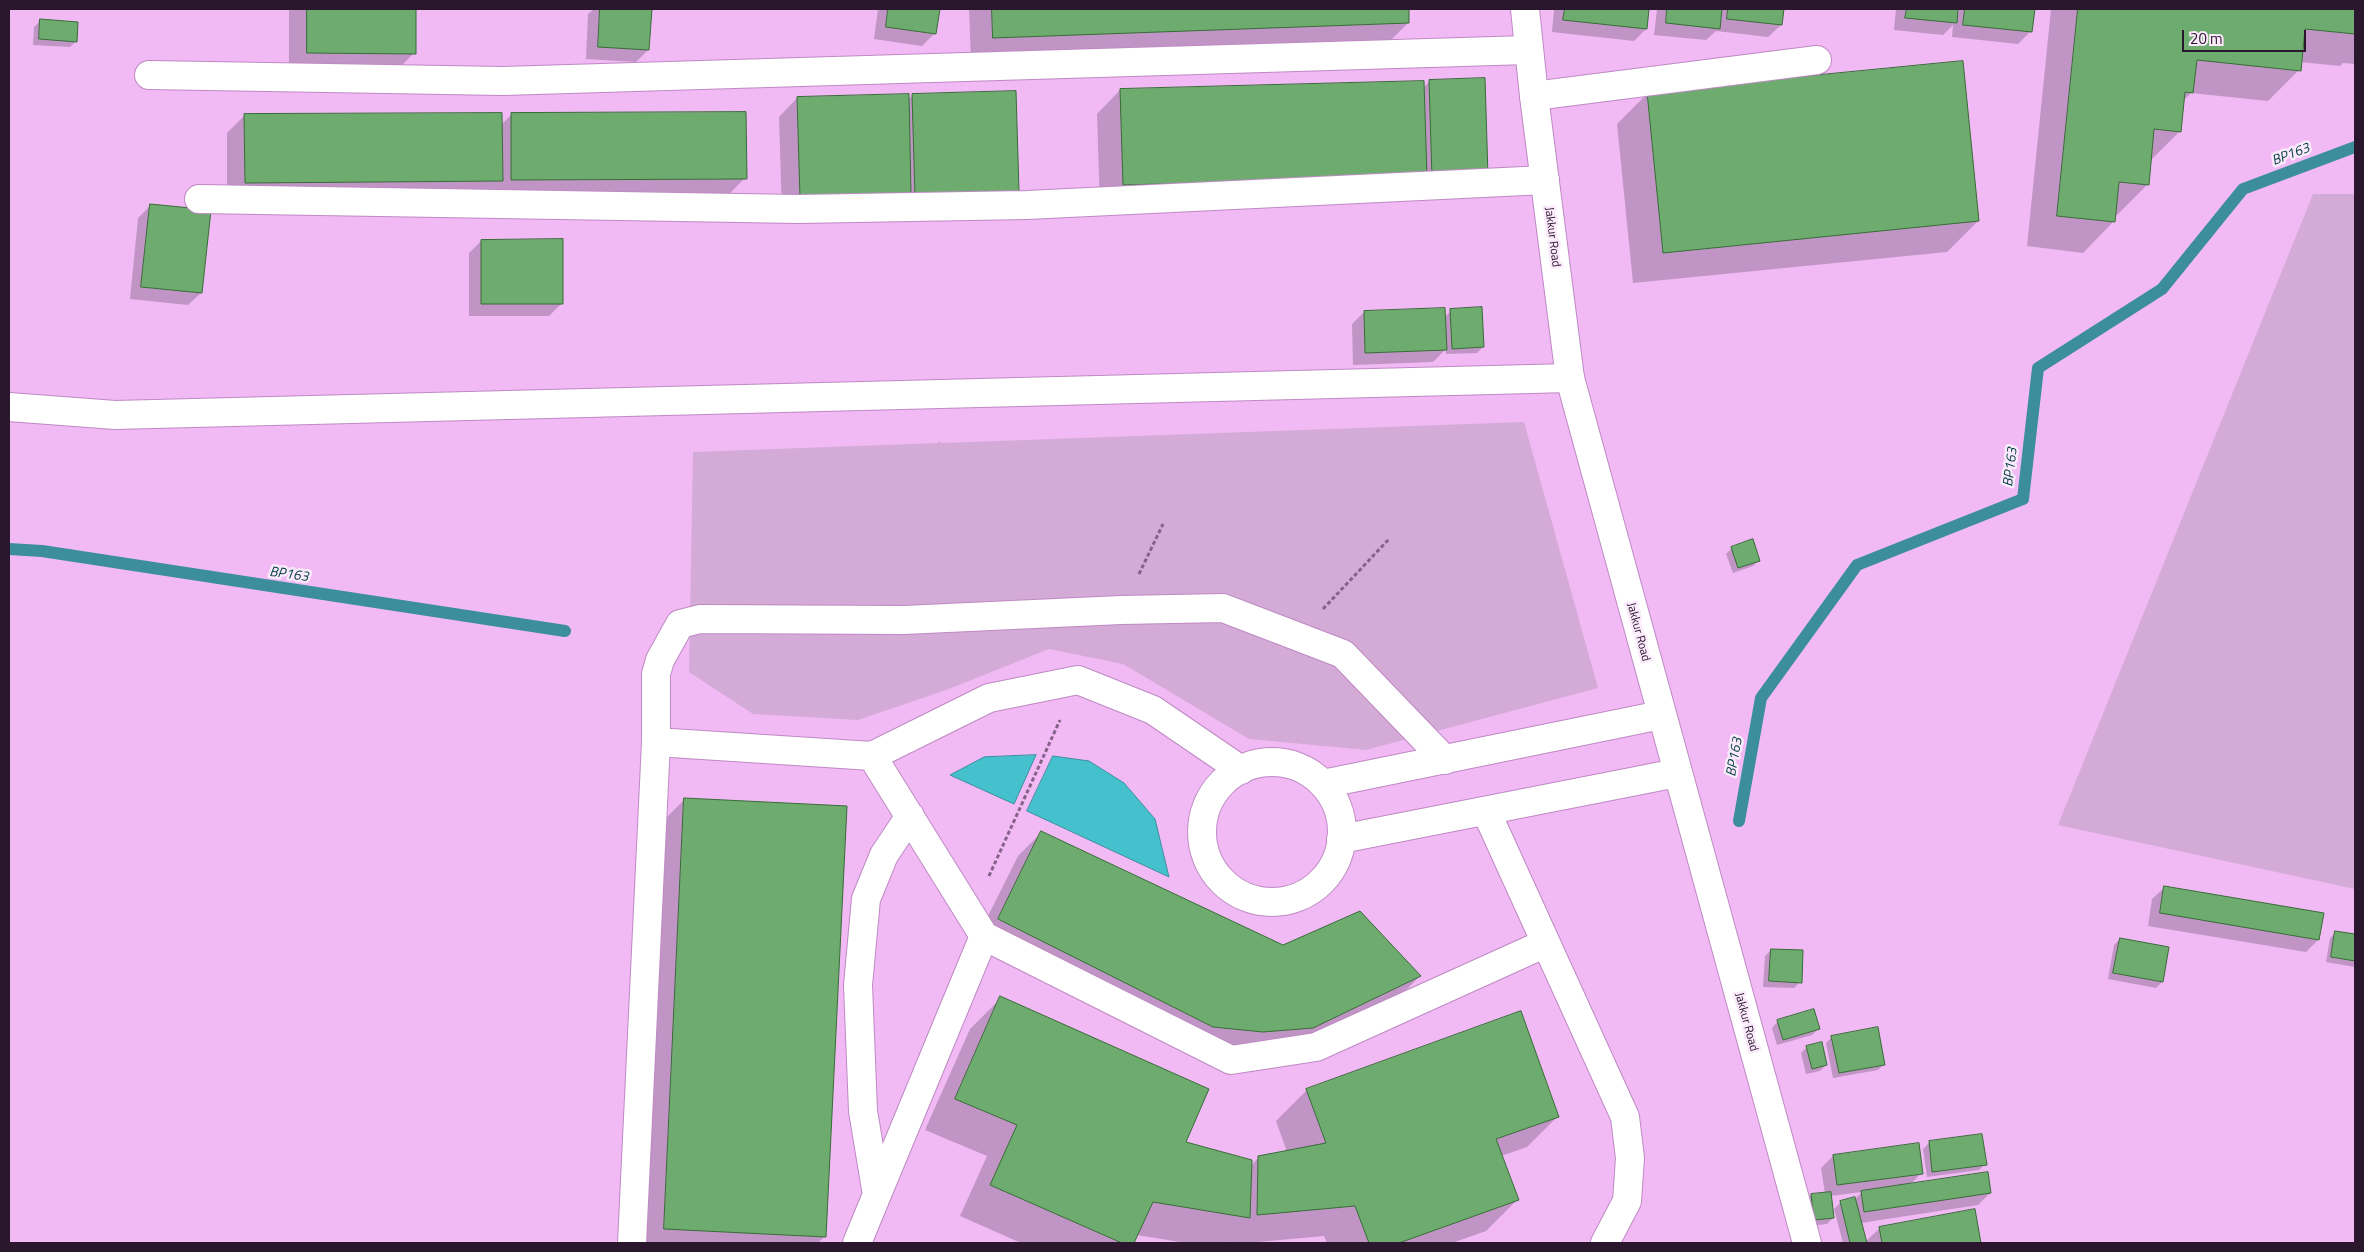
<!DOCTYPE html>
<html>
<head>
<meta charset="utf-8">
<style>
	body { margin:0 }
	#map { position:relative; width:2364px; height:1252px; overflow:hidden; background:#f1baf5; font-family:"Titillium Web",sans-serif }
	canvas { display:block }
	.frame { position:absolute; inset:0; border:10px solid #2b172d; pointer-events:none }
	.scale { position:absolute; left:2182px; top:30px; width:124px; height:22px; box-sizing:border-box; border:2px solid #2b172d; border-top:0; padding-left:6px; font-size:15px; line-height:18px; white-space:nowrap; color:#2b172d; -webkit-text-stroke:4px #fbeafc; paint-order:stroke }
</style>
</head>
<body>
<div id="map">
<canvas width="2364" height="1252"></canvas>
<div class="frame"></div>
<div class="scale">20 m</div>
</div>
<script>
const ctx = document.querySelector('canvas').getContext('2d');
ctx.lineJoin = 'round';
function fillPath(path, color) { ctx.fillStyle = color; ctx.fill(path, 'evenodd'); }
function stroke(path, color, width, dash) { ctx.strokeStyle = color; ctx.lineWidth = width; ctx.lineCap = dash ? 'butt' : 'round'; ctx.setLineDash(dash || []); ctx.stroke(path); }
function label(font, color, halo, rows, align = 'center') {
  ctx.font = font + ' "Titillium Web",sans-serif'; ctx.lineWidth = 5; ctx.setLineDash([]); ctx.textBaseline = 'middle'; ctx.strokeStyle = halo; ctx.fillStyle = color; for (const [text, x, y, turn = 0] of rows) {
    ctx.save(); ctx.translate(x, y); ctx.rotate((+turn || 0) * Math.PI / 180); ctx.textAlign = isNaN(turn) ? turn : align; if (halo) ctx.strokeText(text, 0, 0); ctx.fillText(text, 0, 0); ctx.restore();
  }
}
const green = new Path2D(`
	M 2313,194 L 2355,194 L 2355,889 L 2058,825 Z
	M 1524,422 L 1598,688 L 1366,750 L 1249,739 L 1123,664 L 1049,649 L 949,689 L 858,720 L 753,714 L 689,672 L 693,452 L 937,443 L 939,441 L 942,443 Z`);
const water = new Path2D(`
	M 1036,755 L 1014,804 L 950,775 L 984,757 Z
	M 1053,756 L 1089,761 L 1124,783 L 1155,819 L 1169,877 L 1027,811 Z`);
const shadow = new Path2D(`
	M 289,9 L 415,9 L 414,53 L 396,71 L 289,71 Z
	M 594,9 L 650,9 L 648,50 L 636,62 L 586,59 L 588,14 Z
	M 878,9 L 938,9 L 935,33 L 922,46 L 874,39 Z
	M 969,9 L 1407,9 L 1408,23 L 1385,46 L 971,61 Z
	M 1554,9 L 1648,9 L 1646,29 L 1634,41 L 1552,32 Z
	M 1657,9 L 1782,9 L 1781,25 L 1768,37 L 1716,31 L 1706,40 L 1654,35 Z
	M 1896,9 L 2033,9 L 2031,31 L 2018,44 L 1952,37 L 1953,25 L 1943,35 L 1894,30 Z
	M 2051,9 L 2355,9 L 2355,64 L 2343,63 L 2340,66 L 2300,62 L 2299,70 L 2268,101 L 2191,93 L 2182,102 L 2180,131 L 2150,161 L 2148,184 L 2117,215 L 2114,215 L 2113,222 L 2083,253 L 2027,246 Z
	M 40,21 L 76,41 L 70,47 L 33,45 L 34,27 Z
	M 1430,81 L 1487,176 L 1100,208 L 1097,114 L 1120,90 L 1423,88 Z
	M 1648,93 L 1978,221 L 1947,252 L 1633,283 L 1617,124 Z
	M 913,95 L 1018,192 L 782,215 L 779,117 L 797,98 L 908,100 Z
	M 512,114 L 745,178 L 727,196 L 494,198 L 494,188 L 483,199 L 227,200 L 227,133 L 245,115 L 501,125 Z
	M 150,206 L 201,293 L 188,305 L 130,299 L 138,218 Z
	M 481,241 L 562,303 L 549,316 L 469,316 L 469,253 Z
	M 1451,311 L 1483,347 L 1477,353 L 1446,354 L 1446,349 L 1433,362 L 1353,365 L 1352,324 L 1364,312 L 1445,317 Z
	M 1732,548 L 1759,560 L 1753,566 L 1733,573 L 1726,554 Z
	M 685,799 L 825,1236 L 818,1243 L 634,1243 L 654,830 Z
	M 1041,833 L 1283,946 L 1420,976 L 1397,999 L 1288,1051 L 1239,1055 L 975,942 L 1018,856 Z
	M 2165,887 L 2322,914 L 2318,940 L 2306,952 L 2148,926 L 2152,899 Z
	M 2336,932 L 2355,936 L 2355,967 L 2326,962 L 2330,938 Z
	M 2120,939 L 2162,982 L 2156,988 L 2108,979 L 2114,945 Z
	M 1771,950 L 1800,982 L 1794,988 L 1763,987 L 1765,956 Z
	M 1001,998 L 1184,1143 L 1251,1166 L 1259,1157 L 1287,1152 L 1276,1121 L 1307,1090 L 1558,1116 L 1527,1147 L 1501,1156 L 1517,1200 L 1486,1231 L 1452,1243 L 1327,1243 L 1324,1236 L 1247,1243 L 1226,1243 L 1226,1241 L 1224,1243 L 1186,1243 L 1137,1235 L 1133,1243 L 1021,1243 L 960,1216 L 987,1156 L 925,1130 L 970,1029 Z
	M 1813,1011 L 1818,1029 L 1812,1035 L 1777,1045 L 1772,1028 L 1777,1022 Z
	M 1832,1037 L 1884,1064 L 1878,1070 L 1833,1078 L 1826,1043 Z
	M 1807,1047 L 1826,1065 L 1820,1071 L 1806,1074 L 1801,1053 Z
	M 1929,1143 L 1985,1164 L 1979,1170 L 1927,1177 L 1923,1149 Z
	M 1833,1156 L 1921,1173 L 1910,1185 L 1990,1193 L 1978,1205 L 1861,1223 L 1865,1242 L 1880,1228 L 1974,1211 L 1980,1243 L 1843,1243 L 1834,1209 L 1840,1203 L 1855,1199 L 1862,1192 L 1830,1196 L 1833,1218 L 1827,1224 L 1808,1226 L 1805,1201 L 1811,1195 L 1825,1194 L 1821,1168 Z`);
const stream = new Path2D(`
	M 9,549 L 42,551 L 565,631
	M 1739,821 L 1761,698 L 1857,565 L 2023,499 L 2038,368 L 2162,289 L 2243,189 L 2355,147`);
const building = new Path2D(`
	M 307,9 L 416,9 L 416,54 L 307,53 Z
	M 600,9 L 652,9 L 649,50 L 598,47 Z
	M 888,9 L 940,9 L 936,34 L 886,27 Z
	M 992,9 L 1409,9 L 1409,23 L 993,38 Z
	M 1565,9 L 1649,9 L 1647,29 L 1563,20 Z
	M 1667,9 L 1722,9 L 1720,29 L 1666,23 Z
	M 1728,9 L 1784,9 L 1782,25 L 1727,19 Z
	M 1907,9 L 1958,9 L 1957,23 L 1905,18 Z
	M 1965,9 L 2035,9 L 2032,32 L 1963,25 Z
	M 2078,9 L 2355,9 L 2355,34 L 2305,29 L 2301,71 L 2197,60 L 2193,93 L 2185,92 L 2181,132 L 2154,129 L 2149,185 L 2119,182 L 2115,222 L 2057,216 Z
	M 40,19 L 78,22 L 77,42 L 39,39 Z
	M 1963,61 L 1979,221 L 1663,253 L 1647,92 Z
	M 1485,78 L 1488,176 L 1432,178 L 1429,80 Z
	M 1424,81 L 1427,177 L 1123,185 L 1120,89 Z
	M 1016,91 L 1019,192 L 915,195 L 912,94 Z
	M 909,94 L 911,195 L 800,198 L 797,97 Z
	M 746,112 L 747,179 L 511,180 L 511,113 Z
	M 502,113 L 503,181 L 245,183 L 244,114 Z
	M 150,204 L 211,210 L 202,293 L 141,287 Z
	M 563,239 L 563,304 L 481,304 L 481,240 Z
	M 1482,307 L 1484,347 L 1452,349 L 1450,309 Z
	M 1445,308 L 1447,350 L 1365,353 L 1364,311 Z
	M 1753,539 L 1760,561 L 1738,568 L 1731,547 Z
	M 684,798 L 847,806 L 826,1237 L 664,1229 Z
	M 1041,831 L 1283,945 L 1360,911 L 1421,976 L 1313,1028 L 1263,1032 L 1213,1027 L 998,919 Z
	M 2164,886 L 2324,913 L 2319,940 L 2160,913 Z
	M 2335,931 L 2355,934 L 2355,961 L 2331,957 Z
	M 2120,938 L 2169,947 L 2163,982 L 2113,973 Z
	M 1771,949 L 1803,950 L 1802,983 L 1769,981 Z
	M 1000,996 L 1209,1089 L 1186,1142 L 1252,1160 L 1250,1218 L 1153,1202 L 1134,1243 L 1122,1243 L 990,1185 L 1017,1125 L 955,1099 Z
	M 1814,1009 L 1820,1029 L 1783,1040 L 1777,1020 Z
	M 1521,1011 L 1559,1117 L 1496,1139 L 1519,1200 L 1399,1243 L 1369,1243 L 1355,1206 L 1257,1215 L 1258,1156 L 1326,1143 L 1306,1089 Z
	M 1878,1027 L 1885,1065 L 1839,1073 L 1831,1036 Z
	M 1822,1042 L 1827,1065 L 1812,1069 L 1806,1046 Z
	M 1982,1134 L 1987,1165 L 1932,1172 L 1929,1141 Z
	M 1919,1143 L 1923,1174 L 1837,1185 L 1833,1155 Z
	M 1988,1172 L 1991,1193 L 1864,1212 L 1861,1191 Z
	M 1831,1192 L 1834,1218 L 1814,1220 L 1811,1194 Z
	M 1855,1197 L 1867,1243 L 1850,1243 L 1840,1201 Z
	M 1975,1209 L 1981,1243 L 1882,1243 L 1879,1227 Z`);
const path = new Path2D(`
	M 1139,574 L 1163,524
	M 1323,609 L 1390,538
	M 989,876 L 1060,720`);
const street = new Path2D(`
	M 149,75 L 503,81 L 1528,50
	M 1534,96 L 1817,60
	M 199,199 L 799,209 L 1027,205 L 1545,180
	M 9,407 L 115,415 L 1570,378
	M 656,742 L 656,674 L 660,660 L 680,624 L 700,619 L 904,620 L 1121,610 L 1223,608 L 1343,654 L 1445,760
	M 872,756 L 984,936 L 1231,1060 L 1316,1047 L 1546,943
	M1202 832a70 70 0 1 1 140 0a70 70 0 1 1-140 0Z
	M 1323,784 L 1661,715
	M 1486,811 L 1625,1117 L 1630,1158 L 1627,1201 L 1605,1243
	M 1341,839 L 1677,773
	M 877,1195 L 863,1111 L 858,985 L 866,899 L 884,855 L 910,816
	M 632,1243 L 656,742 L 872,756 L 989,698 L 1078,680 L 1153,710 L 1241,770
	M 857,1243 L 984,936`);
const secondary = new Path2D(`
	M 1525,9 L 1534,96 L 1570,378 L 1807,1243`);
const streetNames = [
	["Jakkur Road",1552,237,83],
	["Jakkur Road",1638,632,75],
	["Jakkur Road",1746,1022,75]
];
const waterNames = [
	["BP163",2291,155,-21],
	["BP163",2011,467,-83],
	["BP163",289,575,8],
	["BP163",1735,757,-80]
];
fillPath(green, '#d3abd6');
fillPath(water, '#44c1cd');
stroke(water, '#3c8e9d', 1);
fillPath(shadow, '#0003');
stroke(stream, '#3c8e9d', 12);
fillPath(building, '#6eab6e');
stroke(building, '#376c37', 1);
stroke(street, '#be8ac3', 30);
stroke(secondary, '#be8ac3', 30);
stroke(path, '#866289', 3, [4, 2.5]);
stroke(street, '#fff', 28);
stroke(secondary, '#fff', 28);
label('12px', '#2b172d', '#fbeafc', streetNames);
label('italic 14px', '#013d42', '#fbeafc', waterNames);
</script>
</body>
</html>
